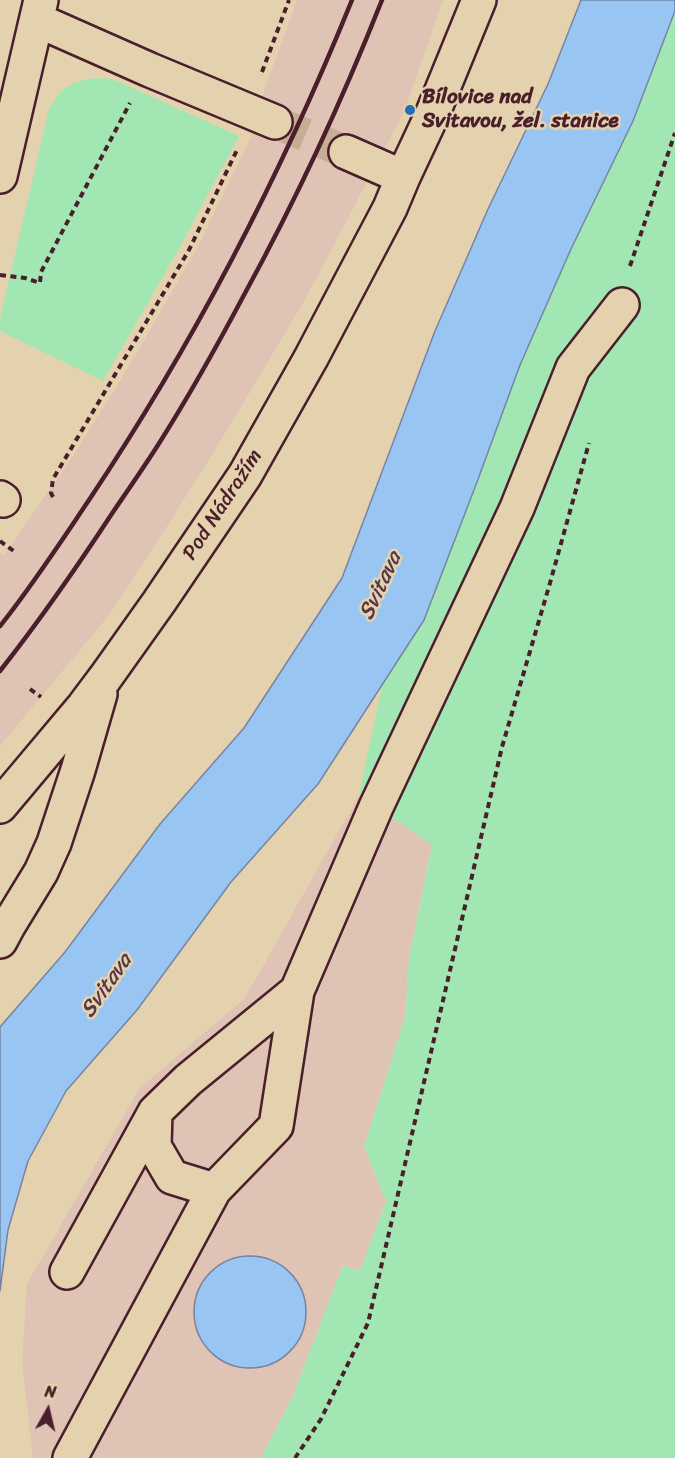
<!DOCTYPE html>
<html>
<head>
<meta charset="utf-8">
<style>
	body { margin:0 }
	#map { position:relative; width:675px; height:1458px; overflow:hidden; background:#e4d2af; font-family:Sriracha,sans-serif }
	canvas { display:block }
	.north { position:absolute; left:18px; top:1380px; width:60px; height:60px; -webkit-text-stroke:4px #e4d2af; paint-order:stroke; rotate:8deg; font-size:16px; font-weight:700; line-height:24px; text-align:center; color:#4a1f2b }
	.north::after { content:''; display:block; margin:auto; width:21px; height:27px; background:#4a1f2b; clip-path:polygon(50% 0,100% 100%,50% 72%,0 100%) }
</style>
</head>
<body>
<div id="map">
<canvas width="675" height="1458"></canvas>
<div class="north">N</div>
</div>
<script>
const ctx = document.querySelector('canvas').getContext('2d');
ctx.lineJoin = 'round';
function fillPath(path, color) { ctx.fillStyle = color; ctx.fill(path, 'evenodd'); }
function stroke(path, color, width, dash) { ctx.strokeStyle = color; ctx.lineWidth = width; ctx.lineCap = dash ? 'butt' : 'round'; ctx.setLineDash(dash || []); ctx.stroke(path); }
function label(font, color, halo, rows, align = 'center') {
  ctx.font = font + ' Sriracha,sans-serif'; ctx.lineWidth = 5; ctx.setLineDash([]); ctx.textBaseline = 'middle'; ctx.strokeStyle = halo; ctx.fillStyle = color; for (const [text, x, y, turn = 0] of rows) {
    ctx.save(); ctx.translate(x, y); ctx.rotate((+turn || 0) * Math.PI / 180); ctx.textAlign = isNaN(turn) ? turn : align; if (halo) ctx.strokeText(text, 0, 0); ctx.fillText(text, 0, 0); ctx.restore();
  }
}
const built = new Path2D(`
	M 297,0 L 443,0 L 404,112 L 306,298 L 231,424 L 173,517 L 110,614 L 0,746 L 0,553 L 4,555 L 75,453 L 132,361 L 196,250 L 252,135 L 265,88 Z
	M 359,795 L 432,844 L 409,958 L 405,1017 L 364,1147 L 386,1201 L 360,1271 L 343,1265 L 293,1396 L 261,1458 L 33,1458 L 22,1362 L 27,1284 L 139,1089 L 245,998 Z`);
const green = new Path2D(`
	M 675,12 L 675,1458 L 261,1458 L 293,1396 L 343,1265 L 360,1271 L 386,1201 L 364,1147 L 405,1017 L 409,958 L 432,845 L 359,795 L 383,682 L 424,620 L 477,482 L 520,365 L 571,249 L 633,121 Z
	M 95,78 L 112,79 L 239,136 L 181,245 L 103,381 L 0,331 L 0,319 L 49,109 C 62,87 70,82 95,78 Z`);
const water = new Path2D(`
	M 581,0 L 675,0 L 675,11 L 633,121 L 571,249 L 520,365 L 477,482 L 424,620 L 318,784 L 231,882 L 137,1010 L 66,1091 L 28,1161 L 8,1230 L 0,1291 L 0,1027 L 65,952 L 160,824 L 244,728 L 342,578 L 435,331 L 488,209 L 548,84 Z
	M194 1312a56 56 0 1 1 112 0a56 56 0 1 1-112 0Z`);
const minorTunnel = new Path2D(`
	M 275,122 L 346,152`);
const path = new Path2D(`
	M 262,72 L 289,0
	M 630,266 L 675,133
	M 0,275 L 25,278 L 40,283 L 41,272 L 130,103
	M 53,497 L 51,493 L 53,479 L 189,250 L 237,150
	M 0,541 L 15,552
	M 30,689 L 41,697
	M 295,1458 L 321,1419 L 368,1323 L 502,747 L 550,583 L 589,443`);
const minor = new Path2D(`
	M 37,20 L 150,70 L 275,122
	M 346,152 L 403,177
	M 0,176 L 41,0
	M 0,498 L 3,500
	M 0,806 L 84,706 L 105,678 L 159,602 L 245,475 L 311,358 L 390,208 L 403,177 L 432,115 L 479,0
	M 0,941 L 8,926 L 41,872 L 54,843 L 78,770 L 100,694
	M 214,1190 L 172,1177 L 154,1146 L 155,1112 L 188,1080 L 297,991
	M 67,1272 L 154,1114
	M 70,1458 L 214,1190 L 276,1126 L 297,991 L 376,807 L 517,508 L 573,368 L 622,305`);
const rail = new Path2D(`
	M 0,626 C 32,586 60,543 89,500 C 194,343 281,175 352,0
	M 0,671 C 40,620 77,567 113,512 C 128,490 144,467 158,445 C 189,396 217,346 244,295 C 296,200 342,101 382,0`);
const markers = [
	[410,110,6,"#1f6fb2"]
];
const poiNames = [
	["Bílovice nad",422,98],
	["Svitavou, žel. stanice",422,122]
];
const streetNames = [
	["Pod Nádražím",223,505,-57]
];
const waterNames = [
	["Svitava",381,586,-65],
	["Svitava",107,986,-55]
];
fillPath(built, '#dfc4b6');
fillPath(green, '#a2e7b3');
fillPath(water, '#99c5f2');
stroke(water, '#7983a2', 1.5);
stroke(minorTunnel, '#c5ae95', 33, [33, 16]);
stroke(minor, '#4a1f2b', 38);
stroke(path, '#4a1f2b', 4, [6, 4.5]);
stroke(minor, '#e4d2af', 33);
stroke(rail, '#4a1f2b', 4.5);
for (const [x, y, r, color] of markers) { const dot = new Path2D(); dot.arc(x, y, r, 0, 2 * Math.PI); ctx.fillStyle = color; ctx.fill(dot); stroke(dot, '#e4d2af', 2); }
label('bold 21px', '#4a1f2b', '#e4d2af', poiNames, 'left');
label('21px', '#4a1f2b', '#e4d2af', streetNames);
label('italic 22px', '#563849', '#e4d2af', waterNames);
</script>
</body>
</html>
